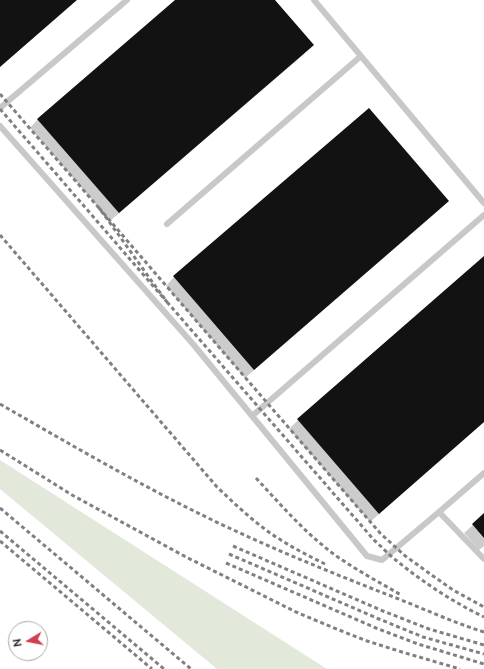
<!DOCTYPE html>
<html>
<head>
<meta charset="utf-8">
<style>
	body { margin:0 }
	#map { position:relative; width:484px; height:669px; overflow:hidden; background:#fff; font-family:Ubuntu,sans-serif }
	canvas { display:block }
	.north { position:absolute; left:8px; top:621px; width:40px; height:40px; box-sizing:border-box; background:#fff; border:1px solid #aaa; border-radius:50%; rotate:260deg; font-size:11px; font-weight:700; line-height:16px; text-align:center; color:#2b2b2b }
	.north::after { content:''; display:block; margin:auto; width:14px; height:18px; background:#d13e51; clip-path:polygon(50% 0,100% 100%,50% 72%,0 100%) }
</style>
</head>
<body>
<div id="map">
<canvas width="484" height="669"></canvas>
<div class="north">N</div>
</div>
<script>
const ctx = document.querySelector('canvas').getContext('2d');
ctx.lineJoin = 'round';
function fillPath(path, color) { ctx.fillStyle = color; ctx.fill(path, 'evenodd'); }
function stroke(path, color, width, dash) { ctx.strokeStyle = color; ctx.lineWidth = width; ctx.lineCap = dash ? 'butt' : 'round'; ctx.setLineDash(dash || []); ctx.stroke(path); }
const green = new Path2D(`
	M 0,460 L 327,669 L 328,669 L 217,669 L 0,489 Z`);
const shadow = new Path2D(`
	M 176,0 L 274,0 L 304,54 L 110,221 L 30,128 L 38,119 Z
	M 448,201 L 439,210 L 245,378 L 166,286 L 174,277 Z
	M 484,258 L 484,422 L 370,522 L 289,429 L 298,420 Z
	M 484,515 L 484,546 L 479,550 L 464,533 Z`);
const building = new Path2D(`
	M 0,0 L 77,0 L 0,67 Z
	M 175,0 L 275,0 L 314,45 L 119,213 L 37,119 Z
	M 369,108 L 449,201 L 254,370 L 173,276 Z
	M 484,256 L 484,422 L 379,514 L 297,419 Z
	M 484,513 L 484,538 L 472,524 Z`);
const service = new Path2D(`
	M 314,0 L 484,203
	M 0,108 L 127,0
	M 0,126 L 193,344 L 367,556 L 382,560 L 439,512
	M 167,224 L 361,56
	M 252,416 L 484,215
	M 484,473 L 439,512 L 484,559`);
const rail = new Path2D(`
	M 0,94 L 99,208
	M 0,109 L 167,302 C 144,271 122,239 99,208 L 256,390 L 380,533 L 404,555 L 433,576 L 453,590 L 484,607
	M 0,235 L 217,487 C 238,507 259,527 284,542 C 297,550 311,557 325,564
	M 167,302 L 374,540 C 382,547 389,555 397,561 C 424,583 453,602 484,617
	M 0,404 C 66,442 133,481 202,515 C 263,545 327,571 391,596 C 422,608 452,622 484,632
	M 0,450 L 72,495 L 186,557 L 296,612 L 334,628 L 367,641 L 402,652 L 460,669
	M 256,478 C 281,505 305,533 335,555 C 356,570 379,582 401,595
	M 0,508 L 191,669
	M 0,531 L 164,669
	M 0,541 L 152,669
	M 233,546 L 383,611 L 429,629 L 484,645
	M 229,554 L 379,619 L 423,637 L 484,654
	M 226,563 L 376,628 L 418,644 L 484,664`);
fillPath(green, '#e2e8da');
fillPath(shadow, '#0003');
fillPath(building, '#121212');
stroke(service, '#c8c8c8', 6);
stroke(rail, '#808080', 3, [4, 3]);
</script>
</body>
</html>
